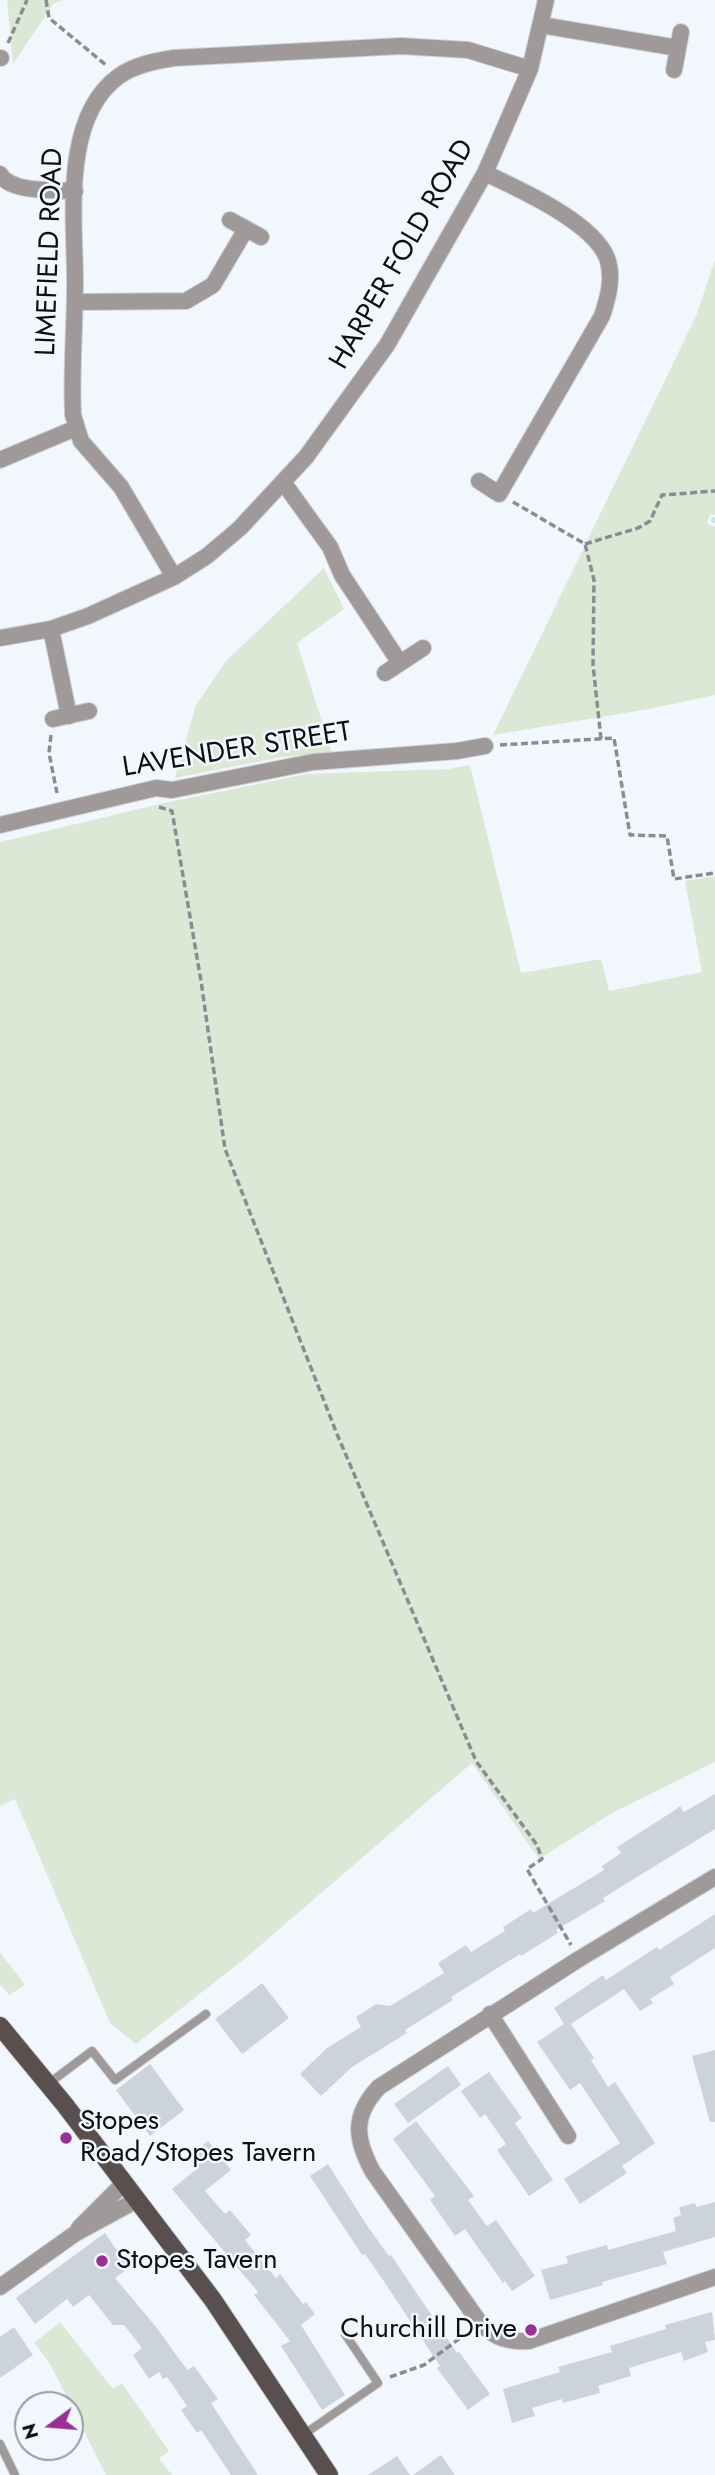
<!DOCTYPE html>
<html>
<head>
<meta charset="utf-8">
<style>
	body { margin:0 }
	#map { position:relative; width:715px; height:2475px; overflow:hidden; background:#f2f7fe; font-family:Jost,sans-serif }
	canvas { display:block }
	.north { position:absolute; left:14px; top:2391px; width:70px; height:70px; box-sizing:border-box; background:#f2f7fe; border:2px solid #969aa0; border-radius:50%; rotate:254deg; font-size:19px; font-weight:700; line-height:28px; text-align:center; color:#0d0f12 }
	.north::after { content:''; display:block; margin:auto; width:24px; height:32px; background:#983195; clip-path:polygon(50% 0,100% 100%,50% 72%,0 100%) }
</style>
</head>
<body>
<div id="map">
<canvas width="715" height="2475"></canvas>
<div class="north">N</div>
</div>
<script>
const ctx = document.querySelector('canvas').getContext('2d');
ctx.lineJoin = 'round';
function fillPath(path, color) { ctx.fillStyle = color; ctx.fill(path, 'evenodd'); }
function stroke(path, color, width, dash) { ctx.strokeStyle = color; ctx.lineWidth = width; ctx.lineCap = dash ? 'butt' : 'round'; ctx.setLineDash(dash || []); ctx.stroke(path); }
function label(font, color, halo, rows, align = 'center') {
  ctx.font = font + ' Jost,sans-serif'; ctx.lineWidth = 5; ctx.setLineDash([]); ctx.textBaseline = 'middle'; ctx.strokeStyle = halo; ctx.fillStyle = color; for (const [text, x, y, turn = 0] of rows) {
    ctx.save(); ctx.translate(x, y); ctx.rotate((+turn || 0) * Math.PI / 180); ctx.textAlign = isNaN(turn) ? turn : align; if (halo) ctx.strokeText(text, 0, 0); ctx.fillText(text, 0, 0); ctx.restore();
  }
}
const green = new Path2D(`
	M 7,0 L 63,0 L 53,4 L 13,64 Z
	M 715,259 L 715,515 L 710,515 L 707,523 L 715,527 L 715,695 L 649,709 L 493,735 L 697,314 Z
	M 324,568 L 344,609 L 297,643 L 332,753 L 282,757 L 175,778 L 196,705 L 226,661 Z
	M 470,765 L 521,973 L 601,959 L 609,991 L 702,972 L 685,881 L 715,876 L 715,1762 L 614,1812 L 539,1859 L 472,1763 L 248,1956 L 136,2044 L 110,2023 L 15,1799 L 0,1806 L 0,842 L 164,803 L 307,774 L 449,769 Z
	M 0,1952 L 25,1985 L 9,1995 L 0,1984 Z
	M 60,2322 L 113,2389 L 122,2383 L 169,2451 L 159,2458 L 172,2475 L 106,2475 L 49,2362 L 34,2343 Z`);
const stream = new Path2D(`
	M 714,520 L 715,520`);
const building = new Path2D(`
	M 715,1794 L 715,1829 L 603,1898 L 605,1901 L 556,1930 L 558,1933 L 521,1956 L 520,1954 L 451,1997 L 453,2000 L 405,2030 L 407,2033 L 352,2067 L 321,2096 L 300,2074 L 327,2048 L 361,2027 L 356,2017 L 376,2004 L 390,2006 L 444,1973 L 438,1963 L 466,1945 L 471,1952 L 505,1931 L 503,1927 L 531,1909 L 533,1913 L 604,1870 L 602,1866 L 621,1853 L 617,1847 L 672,1812 L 680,1806 L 684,1812 Z
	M 715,1914 L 715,1948 L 670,1977 L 674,1984 L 650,1999 L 653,2003 L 640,2011 L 624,1989 L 571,2024 L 594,2058 L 591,2060 L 608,2087 L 615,2082 L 655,2143 L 622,2166 L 627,2173 L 580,2204 L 564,2179 L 620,2143 L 580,2083 L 570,2090 L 537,2042 L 564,2024 L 554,2008 L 603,1975 L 606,1980 L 657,1947 L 659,1950 Z
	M 262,1983 L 289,2018 L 242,2054 L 215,2019 Z
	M 715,2050 L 715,2122 L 710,2122 L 692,2056 Z
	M 150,2064 L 184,2110 L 150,2136 L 116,2090 Z
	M 448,2066 L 461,2085 L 408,2123 L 394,2104 Z
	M 489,2072 L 522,2118 L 515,2123 L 553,2180 L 529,2196 L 497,2150 L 506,2144 L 485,2114 L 480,2118 L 461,2091 Z
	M 416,2121 L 474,2196 L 468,2200 L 487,2226 L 496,2220 L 535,2276 L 512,2291 L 505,2281 L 503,2283 L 465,2229 L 455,2236 L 430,2200 L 435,2196 L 393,2139 Z
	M 208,2141 L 231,2170 L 205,2191 L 225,2214 L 230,2210 L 251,2235 L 245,2240 L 276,2278 L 280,2274 L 303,2304 L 306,2302 L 315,2314 L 301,2325 L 345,2395 L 322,2410 L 281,2346 L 290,2341 L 254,2295 L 258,2292 L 172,2189 L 198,2168 L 188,2157 Z
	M 328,2164 L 368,2227 L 389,2256 L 391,2255 L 457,2353 L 459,2352 L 490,2394 L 468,2410 L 437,2368 L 440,2366 L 385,2283 L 365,2254 L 362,2255 L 310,2176 Z
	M 715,2202 L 715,2237 L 663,2252 L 667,2264 L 602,2282 L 603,2285 L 550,2300 L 541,2270 L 568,2263 L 566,2256 L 607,2245 L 608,2250 L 676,2231 L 673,2218 L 681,2215 L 679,2207 L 695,2203 L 696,2207 Z
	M 105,2233 L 129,2268 L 115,2278 L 157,2328 L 179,2359 L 188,2370 L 194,2366 L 218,2399 L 211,2403 L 258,2475 L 231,2475 L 201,2430 L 197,2433 L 181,2410 L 187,2406 L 167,2377 L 163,2379 L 159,2372 L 149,2379 L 133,2355 L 142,2348 L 124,2325 L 113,2325 L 89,2295 L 73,2307 L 67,2299 L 35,2324 L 16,2298 Z
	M 712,2312 L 715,2340 L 705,2342 L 708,2352 L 684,2361 L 681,2352 L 629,2368 L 631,2376 L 598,2386 L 600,2393 L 563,2403 L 562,2399 L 532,2408 L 535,2416 L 512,2423 L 503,2389 L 560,2372 L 558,2367 L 612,2352 L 610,2346 L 666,2329 L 665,2325 Z
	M 14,2327 L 33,2355 L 0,2378 L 0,2337 Z
	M 441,2455 L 455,2475 L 413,2475 Z
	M 397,2456 L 410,2475 L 368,2475 Z`);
const path = new Path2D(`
	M 46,0 L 49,18 L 106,65
	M 8,43 L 27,0
	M 513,502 L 585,544 L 594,580 L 593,665 L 601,739
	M 585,544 L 638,528 L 650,521 L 662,495 L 715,491
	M 51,735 L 49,753 L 57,793
	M 500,745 L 614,738 L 630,835 L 667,836 L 674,879 L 715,873
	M 159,807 L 172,811 L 201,981 L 225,1149 L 337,1434 L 476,1761 L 537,1845 L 542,1859 L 527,1869 L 571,1945
	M 390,2377 L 424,2365 L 467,2333`);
const service = new Path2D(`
	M 48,2084 L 92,2051 L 115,2080 L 206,2014
	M 303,2435 L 378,2383 L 345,2334
	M 0,2444 L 15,2475`);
const minor = new Path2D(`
	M 541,25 L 678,48
	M 0,58 L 1,58
	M 674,70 L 681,32
	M 0,174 C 10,193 55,190 75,191
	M 230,220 L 261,237
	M 75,302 L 186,301 L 213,285 L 246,229
	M 0,460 L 76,428
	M 479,481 L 499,494 L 602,316 C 608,298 614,277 607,258 C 593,222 519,189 485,173
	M 283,482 L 330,547 L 342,575 L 400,663
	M 174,577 L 121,487 L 81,441 L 73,415 C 71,371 75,326 75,282 C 75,219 61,118 119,76 C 135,65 155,61 174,58 L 401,46 L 468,50 L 530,69
	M 51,629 L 69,716
	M 0,638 L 51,629 L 88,616 L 174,577 L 207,556 L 240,528 L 306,457 L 387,345 L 485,173 L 530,69 L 546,0
	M 385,673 L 423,648
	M 53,719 L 89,711
	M 0,825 L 156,788 L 172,790 L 313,762 L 457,751 L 485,746
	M 715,1877 L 579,1959 L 379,2087 C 352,2116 355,2139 373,2172 L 480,2323 C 495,2338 507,2342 529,2341 L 715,2277
	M 490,2014 L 568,2136
	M 79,2228 L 124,2183
	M 0,2287 L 76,2233 L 137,2200`);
const primary = new Path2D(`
	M 0,2026 L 65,2105 L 213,2300 L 329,2475`);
const markers = [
	[66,2138,7,"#983195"],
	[102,2261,7,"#983195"],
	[531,2330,7,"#983195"]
];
const streetNames = [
	["LIMEFIELD ROAD",51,252,-88],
	["HARPER FOLD ROAD",403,255,-60],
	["LAVENDER STREET",237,751,-9]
];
const poiNames = [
	["Stopes",80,2122],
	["Road/Stopes Tavern",80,2154],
	["Stopes Tavern",116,2261],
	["Churchill Drive",517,2330,"right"]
];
fillPath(green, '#dbe8d5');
stroke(stream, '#bfe7f0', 6);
fillPath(building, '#ccd3db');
stroke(service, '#cdd2d8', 10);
stroke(minor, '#cdd2d8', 18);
stroke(primary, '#cdd2d8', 20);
stroke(path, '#898d92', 3.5, [7, 3.5]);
stroke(service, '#9f9a99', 8);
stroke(minor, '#9f9a99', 16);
stroke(primary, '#584f4e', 18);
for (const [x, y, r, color] of markers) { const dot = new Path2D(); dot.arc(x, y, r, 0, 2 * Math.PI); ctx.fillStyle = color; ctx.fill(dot); stroke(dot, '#f2f7fe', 2.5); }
label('28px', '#0d0f12', '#f2f7fe', streetNames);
label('28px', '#0d0f12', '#f2f7fe', poiNames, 'left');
</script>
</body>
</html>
